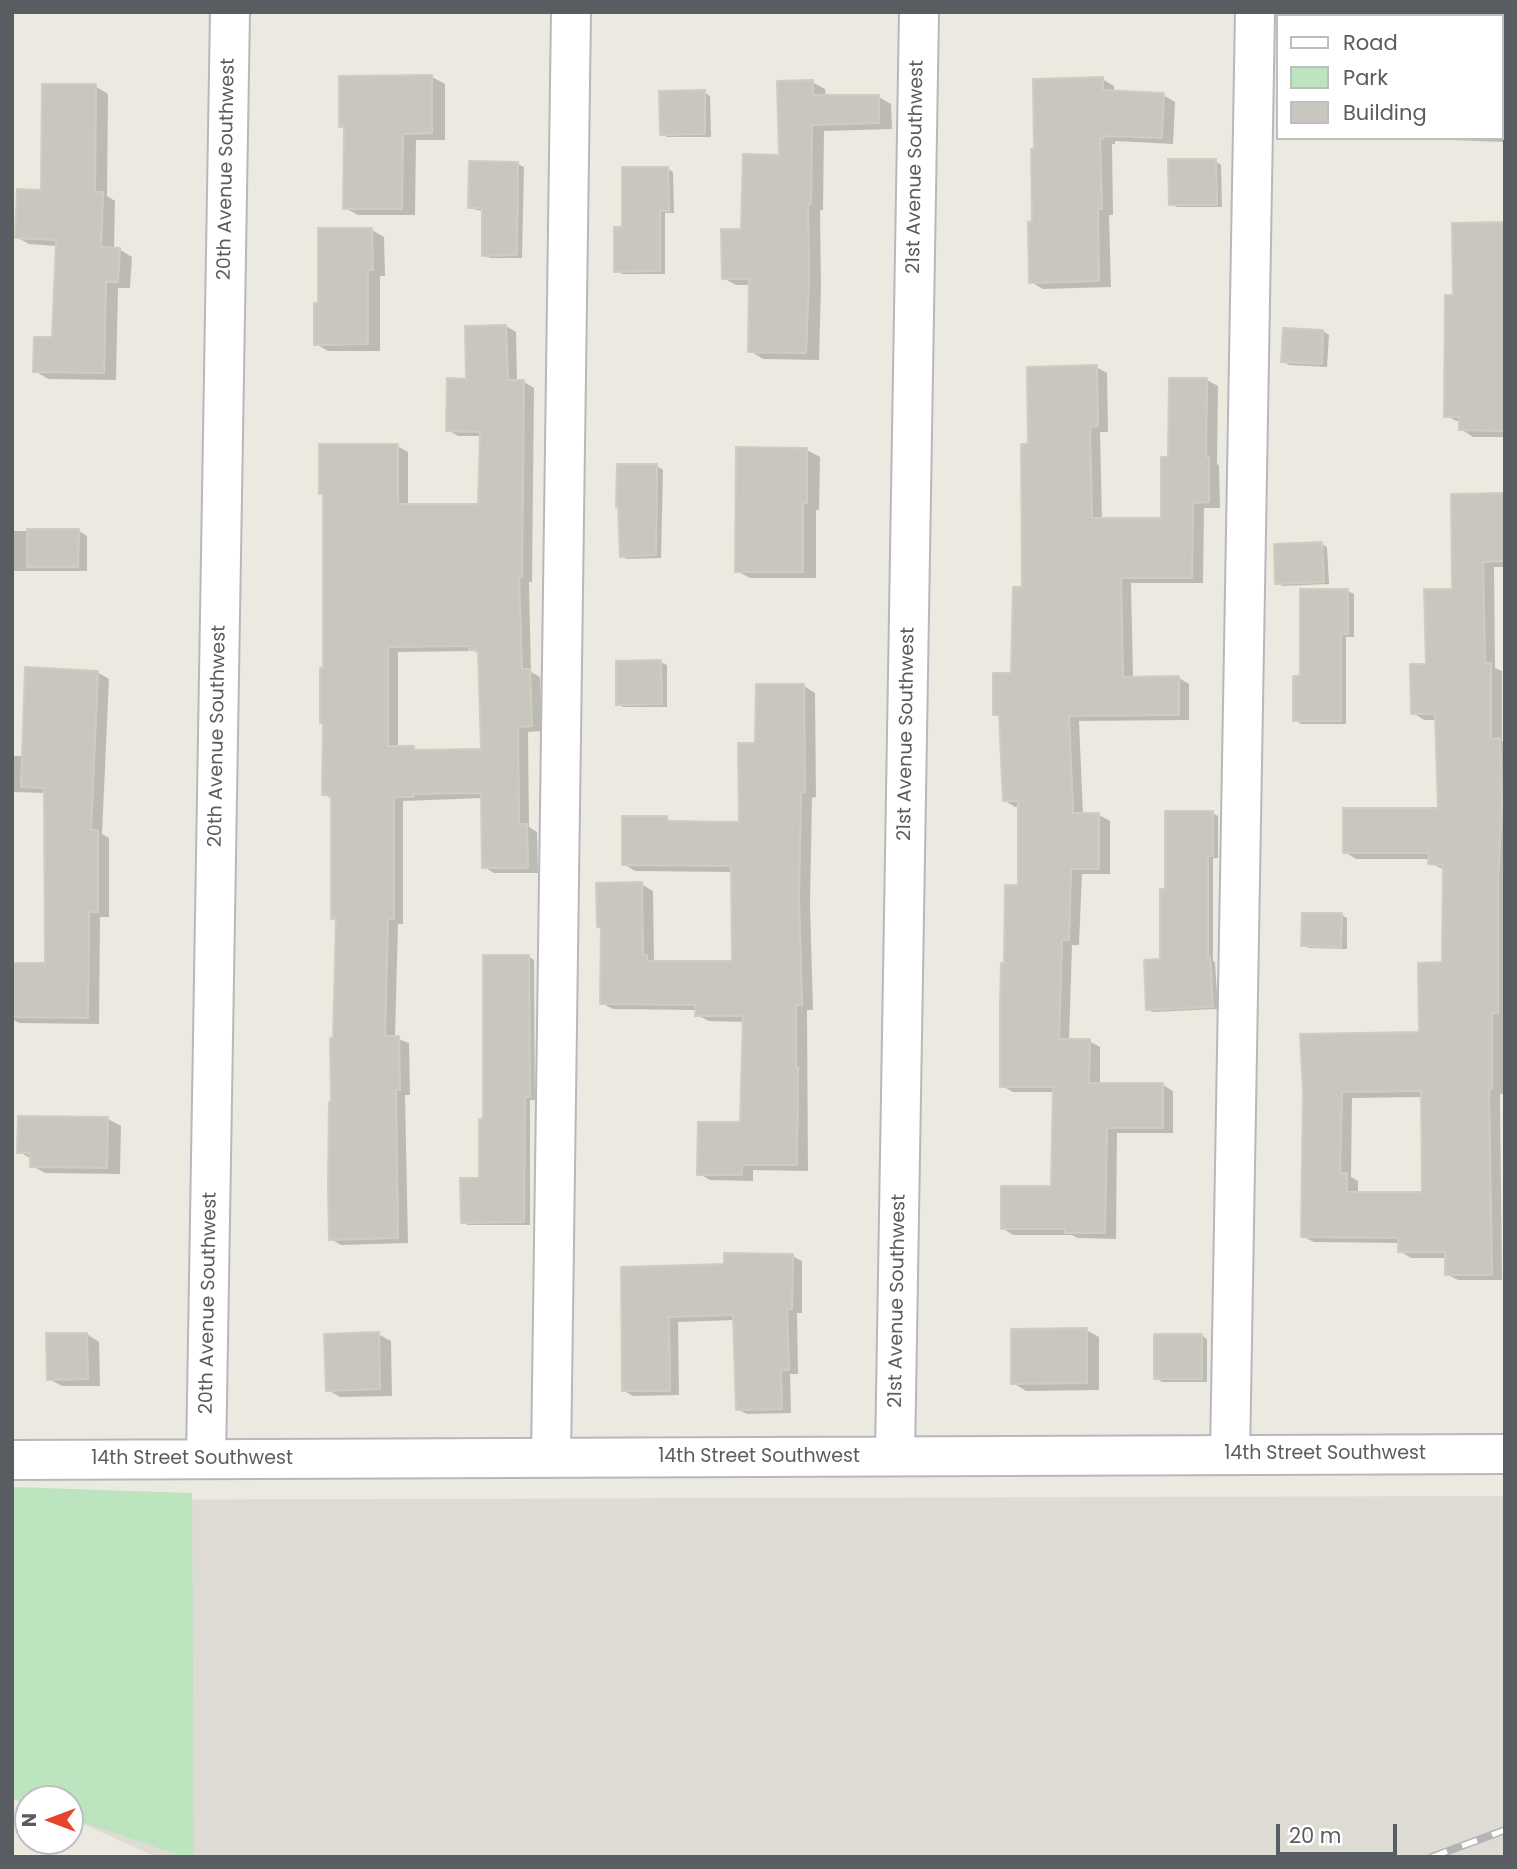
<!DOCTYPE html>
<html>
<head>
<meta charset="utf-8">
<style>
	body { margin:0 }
	#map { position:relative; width:1517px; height:1869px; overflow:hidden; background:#eceae0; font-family:Poppins,sans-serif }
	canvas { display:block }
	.frame { position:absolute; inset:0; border:14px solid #595c61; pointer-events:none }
	.legend { position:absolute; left:1276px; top:14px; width:228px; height:126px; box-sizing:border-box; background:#fff; border:2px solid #bdbec0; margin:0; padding:9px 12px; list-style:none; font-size:21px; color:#595c61 }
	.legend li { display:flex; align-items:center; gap:14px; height:35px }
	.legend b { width:35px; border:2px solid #bdbec0 }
	.north { position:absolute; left:14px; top:1785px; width:70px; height:70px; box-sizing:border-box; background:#fff; border:2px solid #bdbec0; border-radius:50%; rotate:270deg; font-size:19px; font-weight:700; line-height:28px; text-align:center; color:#595c61 }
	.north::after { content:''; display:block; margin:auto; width:24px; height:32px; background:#e6452b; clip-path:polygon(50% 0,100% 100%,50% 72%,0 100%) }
	.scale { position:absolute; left:1276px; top:1824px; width:121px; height:32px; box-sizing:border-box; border:4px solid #595c61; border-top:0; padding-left:9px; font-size:21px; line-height:24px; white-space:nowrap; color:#595c61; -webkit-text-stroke:5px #fff; paint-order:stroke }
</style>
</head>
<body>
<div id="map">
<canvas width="1517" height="1869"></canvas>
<div class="frame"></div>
<ul class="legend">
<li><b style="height:9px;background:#fff"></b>Road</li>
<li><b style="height:19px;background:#bce4be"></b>Park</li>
<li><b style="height:19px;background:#c8c6bf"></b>Building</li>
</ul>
<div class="north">N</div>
<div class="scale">20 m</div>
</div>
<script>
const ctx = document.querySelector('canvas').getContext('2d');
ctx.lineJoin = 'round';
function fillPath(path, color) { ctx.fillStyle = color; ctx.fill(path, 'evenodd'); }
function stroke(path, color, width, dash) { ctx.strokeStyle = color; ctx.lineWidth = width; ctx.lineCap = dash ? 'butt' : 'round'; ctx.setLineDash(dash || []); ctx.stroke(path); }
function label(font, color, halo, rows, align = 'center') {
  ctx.font = font + ' Poppins,sans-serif'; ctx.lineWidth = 6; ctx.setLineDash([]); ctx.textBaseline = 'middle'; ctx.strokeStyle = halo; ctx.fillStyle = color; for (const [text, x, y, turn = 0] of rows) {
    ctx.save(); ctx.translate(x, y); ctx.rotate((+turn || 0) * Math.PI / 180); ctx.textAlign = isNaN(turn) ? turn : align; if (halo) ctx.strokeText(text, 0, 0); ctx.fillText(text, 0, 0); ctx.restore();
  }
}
const industrial = new Path2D(`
	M 1505,1496 L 1505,1857 L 156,1857 L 70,1818 L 70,1799 L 12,1500 Z`);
const green = new Path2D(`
	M 12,1487 L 192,1493 L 194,1857 L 185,1857 L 70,1818 L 70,1799 L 28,1799 L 28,1804 L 12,1799 Z`);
const shadow = new Path2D(`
	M 432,77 L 445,84 L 445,140 L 416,140 L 415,215 L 358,215 L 345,208 L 346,129 L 341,126 L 340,78 Z
	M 1102,79 L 1114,86 L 1114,93 L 1163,95 L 1175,102 L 1173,144 L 1115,141 L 1115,144 L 1112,144 L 1113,215 L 1109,215 L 1111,287 L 1043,289 L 1031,282 L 1034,223 Z
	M 812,82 L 825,89 L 826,97 L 879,97 L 891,104 L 892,129 L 824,131 L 823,210 L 820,210 L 821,286 L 819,360 L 763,359 L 750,351 L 751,285 L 736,285 L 723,278 L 743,231 L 781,157 Z
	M 95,86 L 108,94 L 107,196 L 115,201 L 114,249 L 119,249 L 132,257 L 130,288 L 118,288 L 116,380 L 48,379 L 35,371 L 54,339 L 57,246 L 29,244 L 16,237 L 43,191 Z
	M 704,92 L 710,96 L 711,137 L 667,137 L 662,134 Z
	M 1501,98 L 1505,100 L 1505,142 L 1451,140 L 1447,138 L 1501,138 Z
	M 1215,161 L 1221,165 L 1222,207 L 1177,207 L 1171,204 Z
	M 518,164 L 524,167 L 522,258 L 490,258 L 484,255 L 484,211 L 476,210 L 470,207 Z
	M 667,168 L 673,172 L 674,213 L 665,213 L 665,274 L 622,274 L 616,271 L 624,229 Z
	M 1504,223 L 1505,437 L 1473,437 L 1461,429 L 1461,423 L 1446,416 Z
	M 372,230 L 384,237 L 385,276 L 380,276 L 380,351 L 328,351 L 316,344 L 320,305 Z
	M 506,326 L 516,332 L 517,382 L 524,382 L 534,388 L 532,582 L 529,582 L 531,672 L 540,677 L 542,731 L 528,732 L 529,827 L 537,832 L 538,873 L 494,873 L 484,867 L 483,798 L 403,801 L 403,924 L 398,924 L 395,1038 L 409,1043 L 410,1095 L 405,1095 L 408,1243 L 341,1245 L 331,1239 L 338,921 L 332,918 L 332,799 L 324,794 L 325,496 L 321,493 L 397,446 L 408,452 L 408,506 L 480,506 L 481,436 L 458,436 L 448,430 L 468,381 ZM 474,651 L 480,654 L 482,751 L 420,752 L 414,748 L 398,748 L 398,652 Z
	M 1323,331 L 1329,335 L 1327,367 L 1289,365 L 1283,361 Z
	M 1096,367 L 1107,373 L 1108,432 L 1100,432 L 1102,520 L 1163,520 L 1170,459 L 1207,380 L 1218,386 L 1217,464 L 1219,465 L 1220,508 L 1204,508 L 1203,583 L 1131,583 L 1133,678 L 1179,678 L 1189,684 L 1189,720 L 1079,721 L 1083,815 L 1099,815 L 1110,821 L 1110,874 L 1082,874 L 1079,945 L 1072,945 L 1069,1041 L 1089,1041 L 1100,1047 L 1100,1085 L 1163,1085 L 1173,1091 L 1173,1133 L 1117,1133 L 1116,1239 L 1078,1238 L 1072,1235 L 1013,1235 L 1002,1228 L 1053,1188 L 1054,1092 L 1013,1092 L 1002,1086 L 1006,965 L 1020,887 L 1020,806 L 1015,807 L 1004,800 L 1001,718 L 995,714 L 1012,675 L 1024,589 L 1030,445 Z
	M 807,450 L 820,457 L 819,510 L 816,510 L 816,578 L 750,578 L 737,571 Z
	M 657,466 L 663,470 L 661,558 L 627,559 L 621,556 Z
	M 1505,495 L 1505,567 L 1494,567 L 1495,668 L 1502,671 L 1502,741 L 1505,743 L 1505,1018 L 1503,1094 L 1500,1094 L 1502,1280 L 1458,1280 L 1446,1274 L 1446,1258 L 1411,1258 L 1400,1251 L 1400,1243 L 1314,1242 L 1302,1236 L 1305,1093 L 1421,1034 L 1444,964 L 1445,870 L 1430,863 L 1430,859 L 1356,859 L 1345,852 L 1440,810 L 1437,720 L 1424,720 L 1413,713 L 1453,591 ZM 1423,1097 L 1424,1194 L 1358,1194 L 1358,1181 L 1351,1177 L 1352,1098 Z
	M 12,531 L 79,531 L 87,536 L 87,571 L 12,571 Z
	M 1322,544 L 1327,547 L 1329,584 L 1283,586 L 1277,583 Z
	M 1348,591 L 1354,594 L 1354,637 L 1346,637 L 1346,724 L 1301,724 L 1295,720 L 1302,678 Z
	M 661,662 L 667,665 L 667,707 L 623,707 L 617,704 Z
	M 97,672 L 109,679 L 102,834 L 109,838 L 109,917 L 100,917 L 99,1024 L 19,1023 L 12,1019 L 12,964 L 47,965 L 46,793 L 12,792 L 12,756 L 23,756 Z
	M 804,686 L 815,693 L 816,797 L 812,798 L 810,904 L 813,1010 L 807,1010 L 808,1171 L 753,1170 L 753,1181 L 710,1180 L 699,1174 L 742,1124 L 745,1022 L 709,1021 L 697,1015 L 697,1010 L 613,1009 L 601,1003 L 602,928 L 599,926 L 641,884 L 653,891 L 654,961 L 734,962 L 732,872 L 635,871 L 623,864 L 666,818 L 675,823 L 741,824 L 756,745 Z
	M 1212,813 L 1218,816 L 1218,858 L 1213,858 L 1213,961 L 1215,962 L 1218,1009 L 1153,1012 L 1147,1009 L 1162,961 L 1167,891 Z
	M 1342,915 L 1347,918 L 1347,949 L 1309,948 L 1303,945 Z
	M 528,956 L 534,960 L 535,1100 L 530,1100 L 530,1225 L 468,1225 L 462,1222 L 481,1179 L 485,1120 Z
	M 20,1118 L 108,1119 L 121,1126 L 120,1174 L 45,1173 L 32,1166 L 32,1159 L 19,1152 Z
	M 792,1256 L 802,1261 L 802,1313 L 797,1313 L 798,1374 L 790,1374 L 791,1413 L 747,1414 L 737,1409 L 735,1320 L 678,1322 L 679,1395 L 633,1396 L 623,1390 L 623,1269 L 725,1266 Z
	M 1086,1330 L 1099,1337 L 1099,1390 L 1026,1391 L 1013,1383 Z
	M 87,1334 L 99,1342 L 100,1386 L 62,1386 L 49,1379 Z
	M 378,1334 L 391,1341 L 392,1396 L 340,1397 L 328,1390 Z
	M 1201,1335 L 1207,1339 L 1207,1382 L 1162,1382 L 1156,1378 Z`);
const building = new Path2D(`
	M 432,75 L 432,133 L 403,134 L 402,209 L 343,209 L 344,127 L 339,127 L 339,76 Z
	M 1103,77 L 1103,90 L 1164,93 L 1162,138 L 1104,136 L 1104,138 L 1100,139 L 1102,209 L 1098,209 L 1099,281 L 1029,283 L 1028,222 L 1032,221 L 1031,149 L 1034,149 L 1033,79 Z
	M 813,80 L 813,95 L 879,95 L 879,123 L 812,125 L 811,204 L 808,204 L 809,278 L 806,353 L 748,352 L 749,279 L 722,279 L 721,229 L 741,229 L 743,154 L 779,155 L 777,81 Z
	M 42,84 L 96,84 L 95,192 L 103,192 L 101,247 L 120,248 L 118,282 L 106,282 L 104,373 L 33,372 L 34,337 L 52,337 L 56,240 L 15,238 L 17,189 L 41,190 Z
	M 705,90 L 705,134 L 660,135 L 659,91 Z
	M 1168,159 L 1216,159 L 1217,205 L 1169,205 Z
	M 469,161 L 518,162 L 517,255 L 482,256 L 482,208 L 468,208 Z
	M 622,167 L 668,167 L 669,211 L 660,211 L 660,271 L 614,272 L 614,227 L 622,227 Z
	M 1504,222 L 1504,431 L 1459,430 L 1459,417 L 1444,417 L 1445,295 L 1453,295 L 1452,223 Z
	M 318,228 L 372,228 L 373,270 L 368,270 L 368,344 L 314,345 L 314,303 L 318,303 Z
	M 506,325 L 508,380 L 524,380 L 522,577 L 519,577 L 522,669 L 530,669 L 532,726 L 518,727 L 519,824 L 527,824 L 528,868 L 482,868 L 481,793 L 414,794 L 414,797 L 394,797 L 394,919 L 388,919 L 385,1036 L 399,1036 L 400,1090 L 396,1090 L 398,1238 L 329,1240 L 328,1185 L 329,1102 L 331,1102 L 330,1038 L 333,1038 L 336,919 L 331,919 L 331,795 L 322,795 L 323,723 L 320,723 L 320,668 L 323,668 L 323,494 L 319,494 L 319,444 L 398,444 L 398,504 L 478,504 L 480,432 L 446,431 L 447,378 L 466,379 L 465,326 ZM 469,646 L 469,650 L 478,650 L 481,749 L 414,750 L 414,746 L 388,746 L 388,647 Z
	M 1283,328 L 1323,330 L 1322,364 L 1281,362 Z
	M 1097,365 L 1098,426 L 1090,427 L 1092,518 L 1161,518 L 1161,457 L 1168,457 L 1169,378 L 1207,378 L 1206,457 L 1209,457 L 1209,502 L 1193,503 L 1192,578 L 1121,578 L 1123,677 L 1179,676 L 1179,715 L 1069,716 L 1073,813 L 1099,813 L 1099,869 L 1071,869 L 1069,940 L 1062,940 L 1059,1039 L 1090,1039 L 1089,1083 L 1163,1083 L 1163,1128 L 1107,1128 L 1105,1233 L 1065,1233 L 1065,1229 L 1001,1229 L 1001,1186 L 1051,1186 L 1053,1087 L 1000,1087 L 1000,1005 L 1001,963 L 1004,963 L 1005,885 L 1018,885 L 1018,801 L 1003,801 L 999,715 L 993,715 L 993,673 L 1011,673 L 1013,587 L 1022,587 L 1021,444 L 1028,444 L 1027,367 Z
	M 736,447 L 807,448 L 807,503 L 803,503 L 803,572 L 735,572 Z
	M 617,464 L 657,464 L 656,555 L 620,557 L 618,507 L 616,507 Z
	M 1505,493 L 1505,561 L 1483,562 L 1485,663 L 1491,663 L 1491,739 L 1500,738 L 1502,804 L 1498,880 L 1498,1013 L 1492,1013 L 1492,1089 L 1489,1089 L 1492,1275 L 1445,1275 L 1445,1252 L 1398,1252 L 1398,1238 L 1301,1237 L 1303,1093 L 1300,1034 L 1419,1032 L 1418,963 L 1442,962 L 1443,865 L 1428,864 L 1429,853 L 1343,853 L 1343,808 L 1438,808 L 1435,714 L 1411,714 L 1410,664 L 1426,664 L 1424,589 L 1452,589 L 1451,494 ZM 1421,1091 L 1422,1192 L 1347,1192 L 1347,1173 L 1340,1173 L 1342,1092 Z
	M 27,529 L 79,529 L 78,567 L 27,567 Z
	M 1322,542 L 1324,582 L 1275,584 L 1274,544 Z
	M 1300,589 L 1348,589 L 1348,634 L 1341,634 L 1341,721 L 1293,721 L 1293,676 L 1300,676 Z
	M 661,660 L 662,704 L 616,705 L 616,661 Z
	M 25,667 L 98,671 L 91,830 L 98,830 L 98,912 L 89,912 L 88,1018 L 12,1017 L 12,963 L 45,963 L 44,788 L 21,787 Z
	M 756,684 L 804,684 L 805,792 L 801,792 L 799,897 L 802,1005 L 796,1005 L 796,1067 L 798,1067 L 797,1165 L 742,1165 L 742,1175 L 697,1175 L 698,1122 L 740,1122 L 743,1016 L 695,1016 L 696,1005 L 600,1004 L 601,927 L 597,927 L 596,883 L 642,882 L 643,955 L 647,955 L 647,961 L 732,961 L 731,866 L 622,865 L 622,816 L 667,816 L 667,821 L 739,822 L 738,743 L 755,743 Z
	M 1165,811 L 1213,811 L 1213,856 L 1208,856 L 1208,957 L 1210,957 L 1213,1007 L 1146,1010 L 1144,960 L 1160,959 L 1160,889 L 1165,889 Z
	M 1302,913 L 1342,913 L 1341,947 L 1301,946 Z
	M 483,955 L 529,955 L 530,1097 L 525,1097 L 524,1222 L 461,1223 L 460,1178 L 479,1178 L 479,1119 L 483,1119 Z
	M 18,1116 L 108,1117 L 107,1168 L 30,1167 L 30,1153 L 17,1153 Z
	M 724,1253 L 793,1254 L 792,1309 L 787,1309 L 789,1370 L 781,1370 L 782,1409 L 736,1410 L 733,1315 L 669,1317 L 670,1391 L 622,1391 L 621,1267 L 724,1264 Z
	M 1087,1328 L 1087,1383 L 1011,1384 L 1011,1329 Z
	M 379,1332 L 380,1389 L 326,1391 L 324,1334 Z
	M 46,1333 L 87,1333 L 88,1379 L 47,1380 Z
	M 1154,1334 L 1202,1334 L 1202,1379 L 1154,1379 Z`);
const minor = new Path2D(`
	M 1230,1455 L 1255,12
	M 895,1456 L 919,12
	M 551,1458 L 571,12
	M 206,1459 L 230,12
	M 12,1460 L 1505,1454`);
const rail = new Path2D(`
	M 1432,1857 L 1505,1830`);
const streetNames = [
	["21st Avenue Southwest",916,167,-89],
	["20th Avenue Southwest",227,169,-89],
	["21st Avenue Southwest",907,734,-89],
	["20th Avenue Southwest",218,736,-89],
	["21st Avenue Southwest",898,1301,-89],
	["20th Avenue Southwest",209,1303,-89],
	["14th Street Southwest",1325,1454],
	["14th Street Southwest",759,1457],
	["14th Street Southwest",192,1459]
];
fillPath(industrial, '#dddbd4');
fillPath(green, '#bce4be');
fillPath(shadow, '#0003');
fillPath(building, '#c8c6bf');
stroke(building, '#d0ccbe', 2);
stroke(minor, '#b6b8bd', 42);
stroke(minor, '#fff', 38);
stroke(rail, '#b3b4b4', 8);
stroke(rail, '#fff', 5, [16]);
label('19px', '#595c61', '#fff', streetNames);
</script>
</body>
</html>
